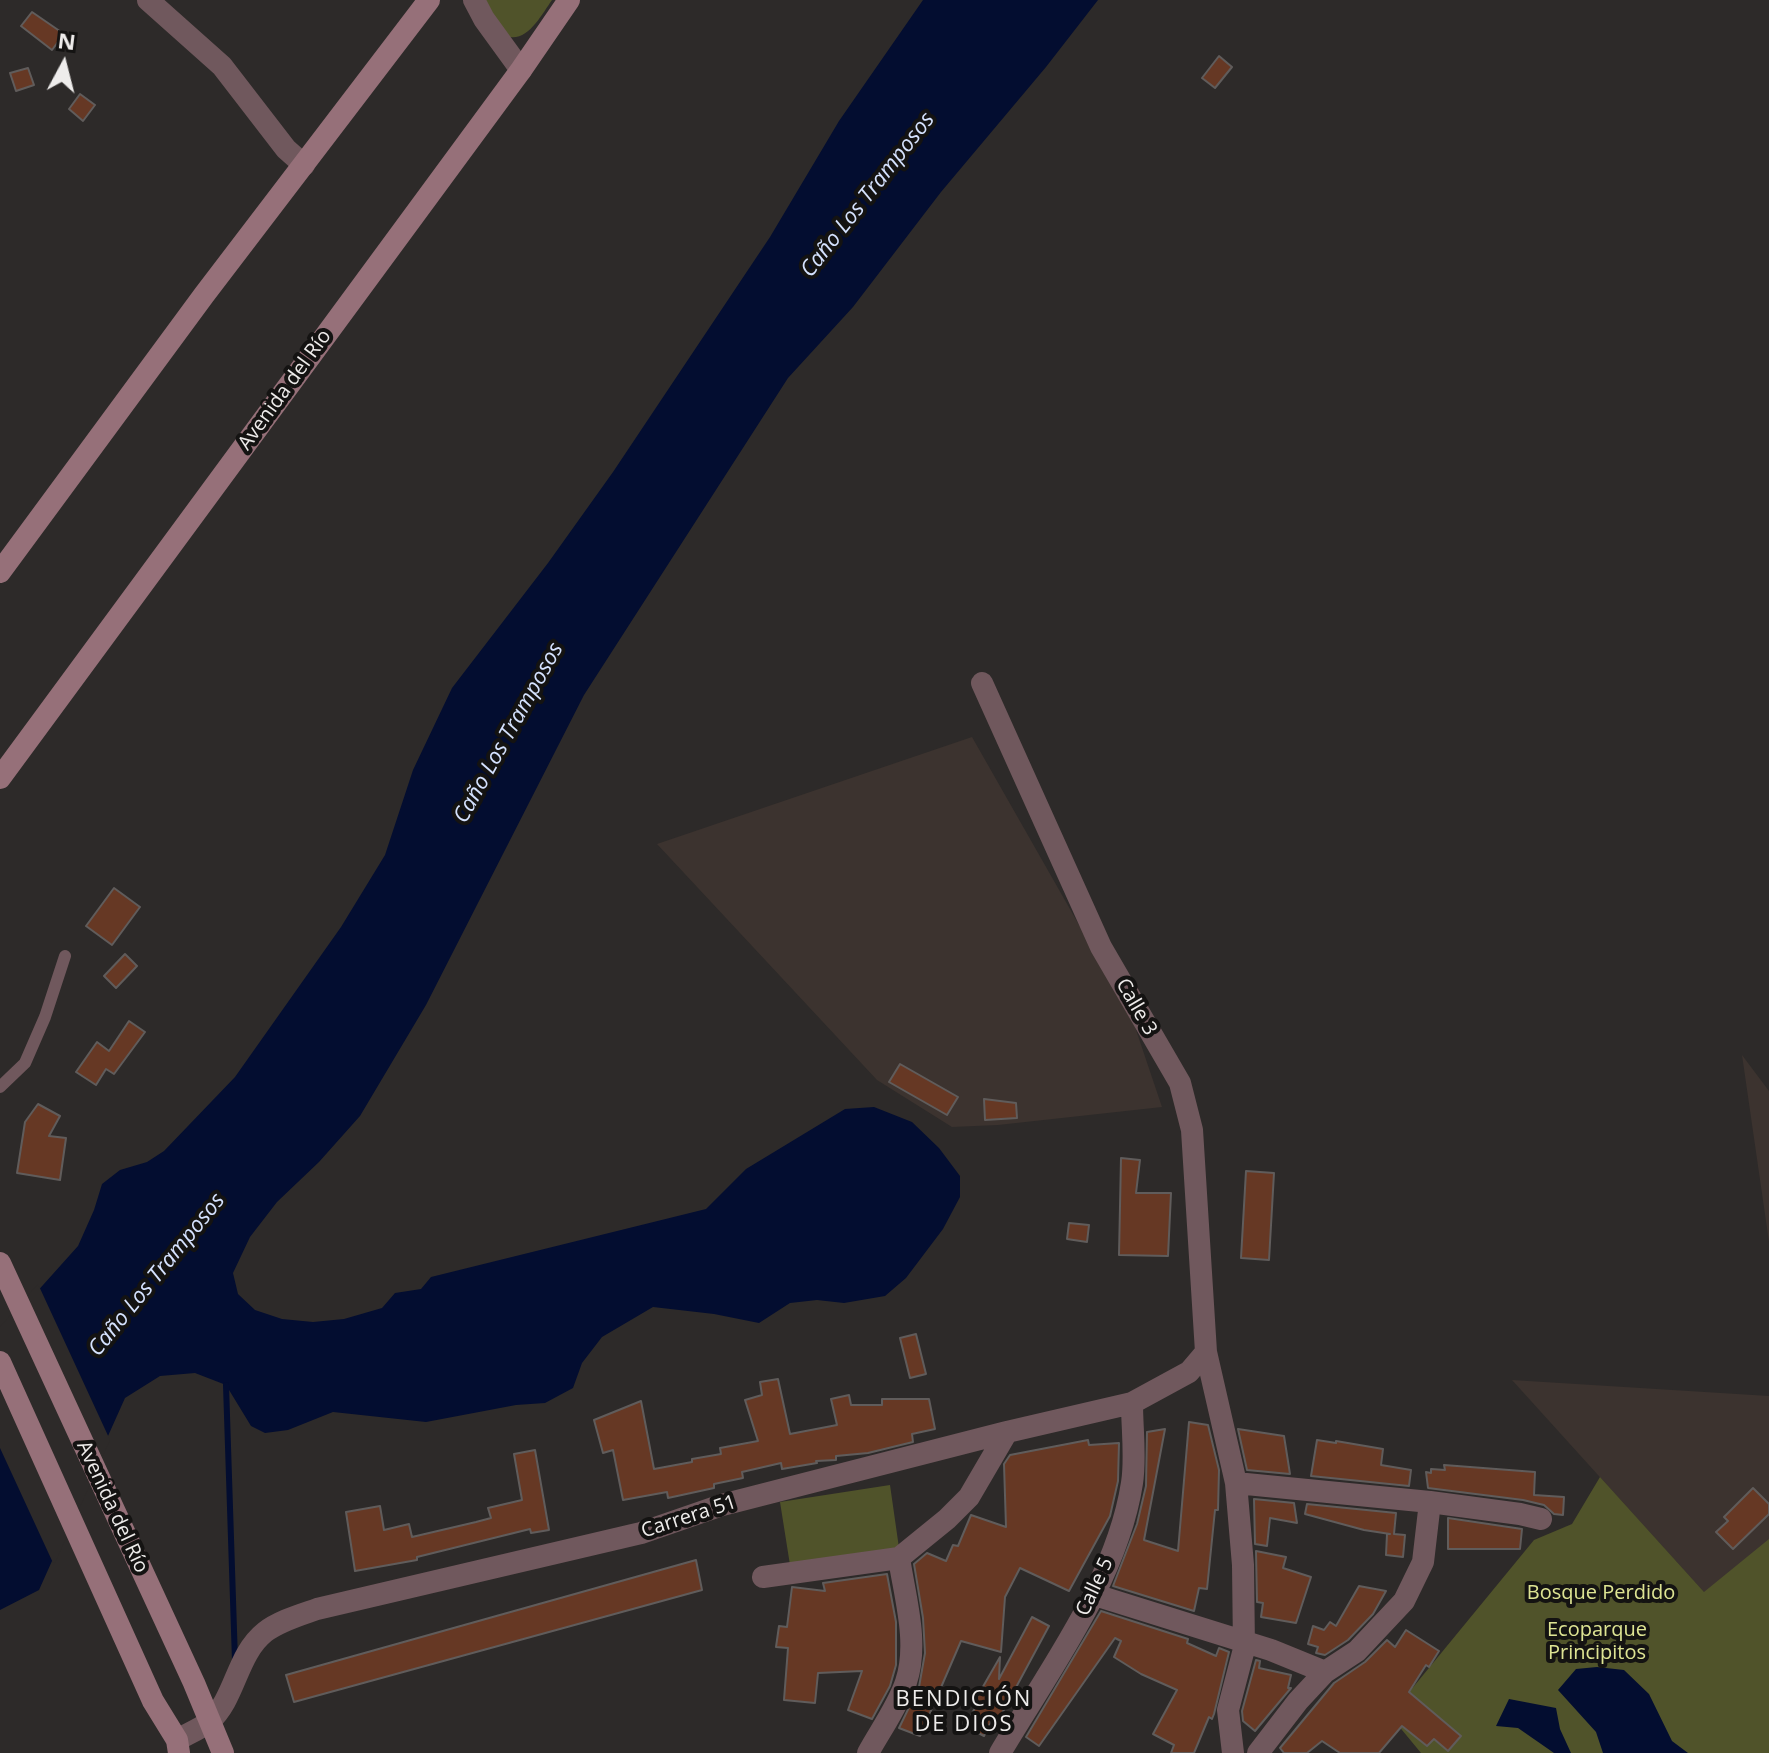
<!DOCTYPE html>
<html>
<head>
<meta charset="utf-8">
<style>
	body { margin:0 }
	#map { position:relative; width:1769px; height:1753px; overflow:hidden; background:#2d2a29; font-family:"Open Sans",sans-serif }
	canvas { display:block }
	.north { position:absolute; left:24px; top:24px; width:80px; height:80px; -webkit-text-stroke:6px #141312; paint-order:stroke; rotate:7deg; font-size:22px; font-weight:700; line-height:32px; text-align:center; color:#eeeceb }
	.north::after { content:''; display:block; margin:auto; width:28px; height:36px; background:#eeeceb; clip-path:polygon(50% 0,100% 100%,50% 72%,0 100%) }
</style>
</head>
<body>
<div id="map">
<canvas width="1769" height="1753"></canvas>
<div class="north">N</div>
</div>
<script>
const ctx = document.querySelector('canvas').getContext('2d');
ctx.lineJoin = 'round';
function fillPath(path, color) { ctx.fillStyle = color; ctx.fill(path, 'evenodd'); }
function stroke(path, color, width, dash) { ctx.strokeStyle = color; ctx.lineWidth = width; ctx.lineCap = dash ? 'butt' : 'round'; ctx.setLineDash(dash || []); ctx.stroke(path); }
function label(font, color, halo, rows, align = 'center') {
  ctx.font = font + ' "Open Sans",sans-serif'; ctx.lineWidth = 8; ctx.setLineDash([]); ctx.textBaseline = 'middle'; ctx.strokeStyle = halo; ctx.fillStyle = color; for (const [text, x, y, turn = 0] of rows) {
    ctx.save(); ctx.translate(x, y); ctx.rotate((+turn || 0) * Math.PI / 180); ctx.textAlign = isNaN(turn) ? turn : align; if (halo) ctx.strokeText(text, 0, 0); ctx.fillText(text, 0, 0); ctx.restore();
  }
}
const built = new Path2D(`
	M 972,737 L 1132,1018 L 1162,1107 L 998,1125 L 952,1127 L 877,1080 L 657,844 Z
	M 1742,1055 L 1769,1091 L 1769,1242 Z
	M 1512,1380 L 1769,1396 L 1769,1543 L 1712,1601 Z`);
const green = new Path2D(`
	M 480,0 L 552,0 C 542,14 529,40 510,37 Z
	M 1600,1477 L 1704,1592 L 1769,1539 L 1769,1753 L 1421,1753 L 1388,1713 L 1410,1691 L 1534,1540 L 1572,1524 Z
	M 890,1485 L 899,1548 L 790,1565 L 780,1502 Z`);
const water = new Path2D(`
	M 923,0 L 1098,0 L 1046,67 L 941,192 L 853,307 L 788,378 L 584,695 L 426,1005 L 360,1116 L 319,1162 L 277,1202 L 250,1237 L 233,1273 L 238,1294 L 255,1310 L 282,1319 L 313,1322 L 344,1319 L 382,1308 L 395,1293 L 421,1289 L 431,1277 L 706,1209 L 746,1169 L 845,1109 L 874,1107 L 912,1122 L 939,1148 L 960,1176 L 960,1197 L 943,1229 L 906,1278 L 885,1296 L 844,1303 L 817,1300 L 790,1303 L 759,1323 L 714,1314 L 653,1307 L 602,1337 L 582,1363 L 573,1388 L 545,1403 L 516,1405 L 426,1422 L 333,1412 L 288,1430 L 265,1433 L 251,1426 L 226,1385 L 195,1373 L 160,1376 L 125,1398 L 39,1590 L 0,1610 L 0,1333 L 78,1246 L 94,1210 L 102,1184 L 120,1170 L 147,1162 L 164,1151 L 235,1077 L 341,927 L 385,855 L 413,770 L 452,688 L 548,563 L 613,472 L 770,237 L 839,121 Z
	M 1597,1667 L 1624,1670 L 1649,1694 L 1672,1741 L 1688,1753 L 1603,1753 L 1596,1732 L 1558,1690 L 1576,1669 Z
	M 1509,1699 L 1556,1708 L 1560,1729 L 1571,1753 L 1554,1753 L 1518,1728 L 1496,1726 Z`);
const pier = new Path2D(`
	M 38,1284 L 110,1440 L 54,1565 L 0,1448 L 0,1327 Z`);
const stream = new Path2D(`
	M 226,1385 L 235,1661`);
const building = new Path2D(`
	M 32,12 L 64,34 L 52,50 L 21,26 Z
	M 1219,56 L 1232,67 L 1215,88 L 1202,78 Z
	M 28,68 L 34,85 L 16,91 L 10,73 Z
	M 80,94 L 95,105 L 83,121 L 69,109 Z
	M 114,888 L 140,907 L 112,945 L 86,926 Z
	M 125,954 L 137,966 L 116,988 L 104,976 Z
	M 129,1021 L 145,1032 L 114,1074 L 106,1069 L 96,1085 L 76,1072 L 97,1042 L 109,1051 Z
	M 900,1064 L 958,1097 L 947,1115 L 889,1082 Z
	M 984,1099 L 1016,1103 L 1017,1118 L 985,1120 Z
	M 38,1104 L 60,1116 L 49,1136 L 66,1138 L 60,1180 L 17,1173 L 25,1122 Z
	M 1121,1158 L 1140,1160 L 1136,1193 L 1171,1193 L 1168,1256 L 1119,1255 Z
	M 1246,1171 L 1274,1173 L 1269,1260 L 1241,1258 Z
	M 1069,1223 L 1089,1225 L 1087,1242 L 1067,1239 Z
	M 916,1334 L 926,1374 L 910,1378 L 900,1338 Z
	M 778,1379 L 790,1434 L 837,1425 L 831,1399 L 849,1395 L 851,1405 L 882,1405 L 882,1399 L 929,1399 L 935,1429 L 912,1434 L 913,1442 L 868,1453 L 836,1456 L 836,1460 L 816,1461 L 817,1463 L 782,1469 L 781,1463 L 742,1472 L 743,1478 L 714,1484 L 714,1488 L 668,1498 L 667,1492 L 623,1500 L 613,1450 L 603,1453 L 594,1420 L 641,1401 L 654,1469 L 692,1462 L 692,1459 L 721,1454 L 720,1448 L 758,1441 L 745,1400 L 762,1395 L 760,1382 Z
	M 1189,1422 L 1208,1425 L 1219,1470 L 1218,1510 L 1215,1510 L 1207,1589 L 1199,1588 L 1194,1611 L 1113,1586 L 1137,1524 L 1146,1486 L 1147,1432 L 1165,1429 L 1144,1540 L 1178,1551 Z
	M 1238,1429 L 1284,1436 L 1290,1474 L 1247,1470 Z
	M 1088,1440 L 1089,1445 L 1119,1443 L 1118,1481 L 1110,1516 L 1069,1591 L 1020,1568 L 1005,1597 L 1001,1652 L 961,1641 L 920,1736 L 899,1728 L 919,1687 L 925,1653 L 923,1618 L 914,1564 L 927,1553 L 946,1561 L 953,1545 L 958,1546 L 971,1515 L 1006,1527 L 1004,1464 L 1010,1455 Z
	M 1317,1440 L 1336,1443 L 1336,1441 L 1383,1449 L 1381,1465 L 1411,1470 L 1409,1486 L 1311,1476 Z
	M 535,1450 L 549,1530 L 531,1533 L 530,1529 L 417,1557 L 417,1560 L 355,1571 L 346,1512 L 380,1506 L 384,1530 L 409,1524 L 412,1537 L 476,1522 L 491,1518 L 488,1508 L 522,1500 L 514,1454 Z
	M 1444,1465 L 1535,1472 L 1534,1495 L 1564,1497 L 1563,1515 L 1554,1514 L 1544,1505 L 1523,1500 L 1428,1488 L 1426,1472 L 1431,1473 L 1431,1469 L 1445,1470 Z
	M 1753,1488 L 1769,1504 L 1769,1514 L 1733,1549 L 1716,1532 L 1728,1521 L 1724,1517 Z
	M 1254,1499 L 1294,1503 L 1297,1523 L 1270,1518 L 1267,1546 L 1255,1544 Z
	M 1307,1504 L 1396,1513 L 1394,1534 L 1405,1535 L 1403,1557 L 1386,1555 L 1387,1534 L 1390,1534 L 1364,1530 L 1305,1514 Z
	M 1448,1518 L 1522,1529 L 1520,1549 L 1448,1549 Z
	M 1256,1551 L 1286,1557 L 1283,1568 L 1311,1577 L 1296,1623 L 1261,1617 L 1263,1603 L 1257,1602 Z
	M 696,1560 L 702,1590 L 294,1702 L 286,1675 Z
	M 887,1574 L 896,1622 L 896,1665 L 890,1686 L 872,1719 L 848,1710 L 862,1671 L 818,1673 L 815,1703 L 784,1700 L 788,1648 L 776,1647 L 779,1626 L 787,1627 L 792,1587 L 825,1591 L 823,1583 Z
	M 1359,1586 L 1386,1591 L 1373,1614 L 1348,1640 L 1325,1655 L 1316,1653 L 1318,1647 L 1308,1644 L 1313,1626 L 1324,1630 L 1330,1622 L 1336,1626 Z
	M 1101,1611 L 1188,1639 L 1187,1643 L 1216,1656 L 1219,1648 L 1229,1652 L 1214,1714 L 1212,1719 L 1209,1717 L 1194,1753 L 1171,1753 L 1174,1745 L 1153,1734 L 1177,1690 L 1141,1674 L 1114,1657 L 1121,1641 L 1115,1638 L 1039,1746 L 1026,1737 Z
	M 1032,1617 L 1049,1626 L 999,1719 L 994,1716 L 984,1736 L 965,1726 L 976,1706 L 973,1704 L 1000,1657 L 999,1679 Z
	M 1406,1630 L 1439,1651 L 1429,1667 L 1426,1665 L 1409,1692 L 1461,1736 L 1448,1751 L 1434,1739 L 1427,1746 L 1402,1726 L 1379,1753 L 1340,1753 L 1322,1741 L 1307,1753 L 1284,1753 L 1280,1748 L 1334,1683 L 1365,1662 L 1387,1640 L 1395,1647 Z
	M 1256,1660 L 1260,1661 L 1259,1668 L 1291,1675 L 1288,1688 L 1291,1688 L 1255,1731 L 1243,1721 L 1242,1711 Z`);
const service = new Path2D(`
	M 0,1087 L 25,1063 L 45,1017 L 65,956`);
const minor = new Path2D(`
	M 148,0 L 222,66 L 286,149 L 304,165
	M 474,0 L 484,19 L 521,70
	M 982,683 L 1101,947 L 1180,1083 L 1192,1130 L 1206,1352 L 1236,1483 L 1243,1565 L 1244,1649 L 1228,1710 L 1233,1753
	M 1236,1483 L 1430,1502 L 1520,1514 L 1541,1519
	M 763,1577 L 899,1558 L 947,1519 L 969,1497 L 1007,1432
	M 1095,1595 L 1271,1650 L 1325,1672
	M 177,1740 C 187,1734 200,1729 209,1722 C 236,1698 236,1655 265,1632 C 279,1621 300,1615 317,1609 L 641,1533 L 722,1505 L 1007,1432 L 1132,1403 L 1189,1372 L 1206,1352
	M 868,1753 C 880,1731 898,1706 906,1682 C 919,1643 905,1598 899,1558
	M 1000,1753 C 1049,1670 1117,1580 1132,1483 C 1136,1458 1132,1429 1132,1403
	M 1258,1753 L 1298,1701 L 1325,1672 L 1357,1651 L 1404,1601 L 1423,1562 L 1430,1502`);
const secondary = new Path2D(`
	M 0,572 L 204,295 L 429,0
	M 0,778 L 521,70 L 569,0
	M 0,1263 L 194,1683 L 223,1753
	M 0,1362 L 153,1701 L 177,1740 L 179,1753`);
const streetNames = [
	["Avenida del Río",285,390,-54],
	["Calle 3",1136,1007,60],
	["Avenida del Río",112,1507,65],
	["Carrera 51",689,1517,-18],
	["Calle 5",1095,1587,-65]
];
const parkNames = [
	["Bosque Perdido",1601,1593],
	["Ecoparque",1597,1630],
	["Principitos",1597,1653]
];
const waterNames = [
	["Caño Los Tramposos",868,195,-52],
	["Caño Los Tramposos",509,733,-61],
	["Caño Los Tramposos",157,1275,-51]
];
const neighbourhoodNames = [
	["BENDICIÓN",964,1700],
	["DE DIOS",964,1725]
];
fillPath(built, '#3c332f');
fillPath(green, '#50532a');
fillPath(water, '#030d30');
fillPath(pier, '#2d2a29');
stroke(stream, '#030d30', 6);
fillPath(building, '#663824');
stroke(building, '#605c5b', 2);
stroke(service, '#70585d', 12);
stroke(minor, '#70585d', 22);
stroke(secondary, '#967079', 22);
label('20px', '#eeeceb', '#141312', streetNames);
label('20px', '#dee493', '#141312', parkNames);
label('italic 22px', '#d5e2fe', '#141312', waterNames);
ctx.letterSpacing = '2px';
label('22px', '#eeeceb', '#141312', neighbourhoodNames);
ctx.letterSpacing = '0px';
</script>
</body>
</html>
